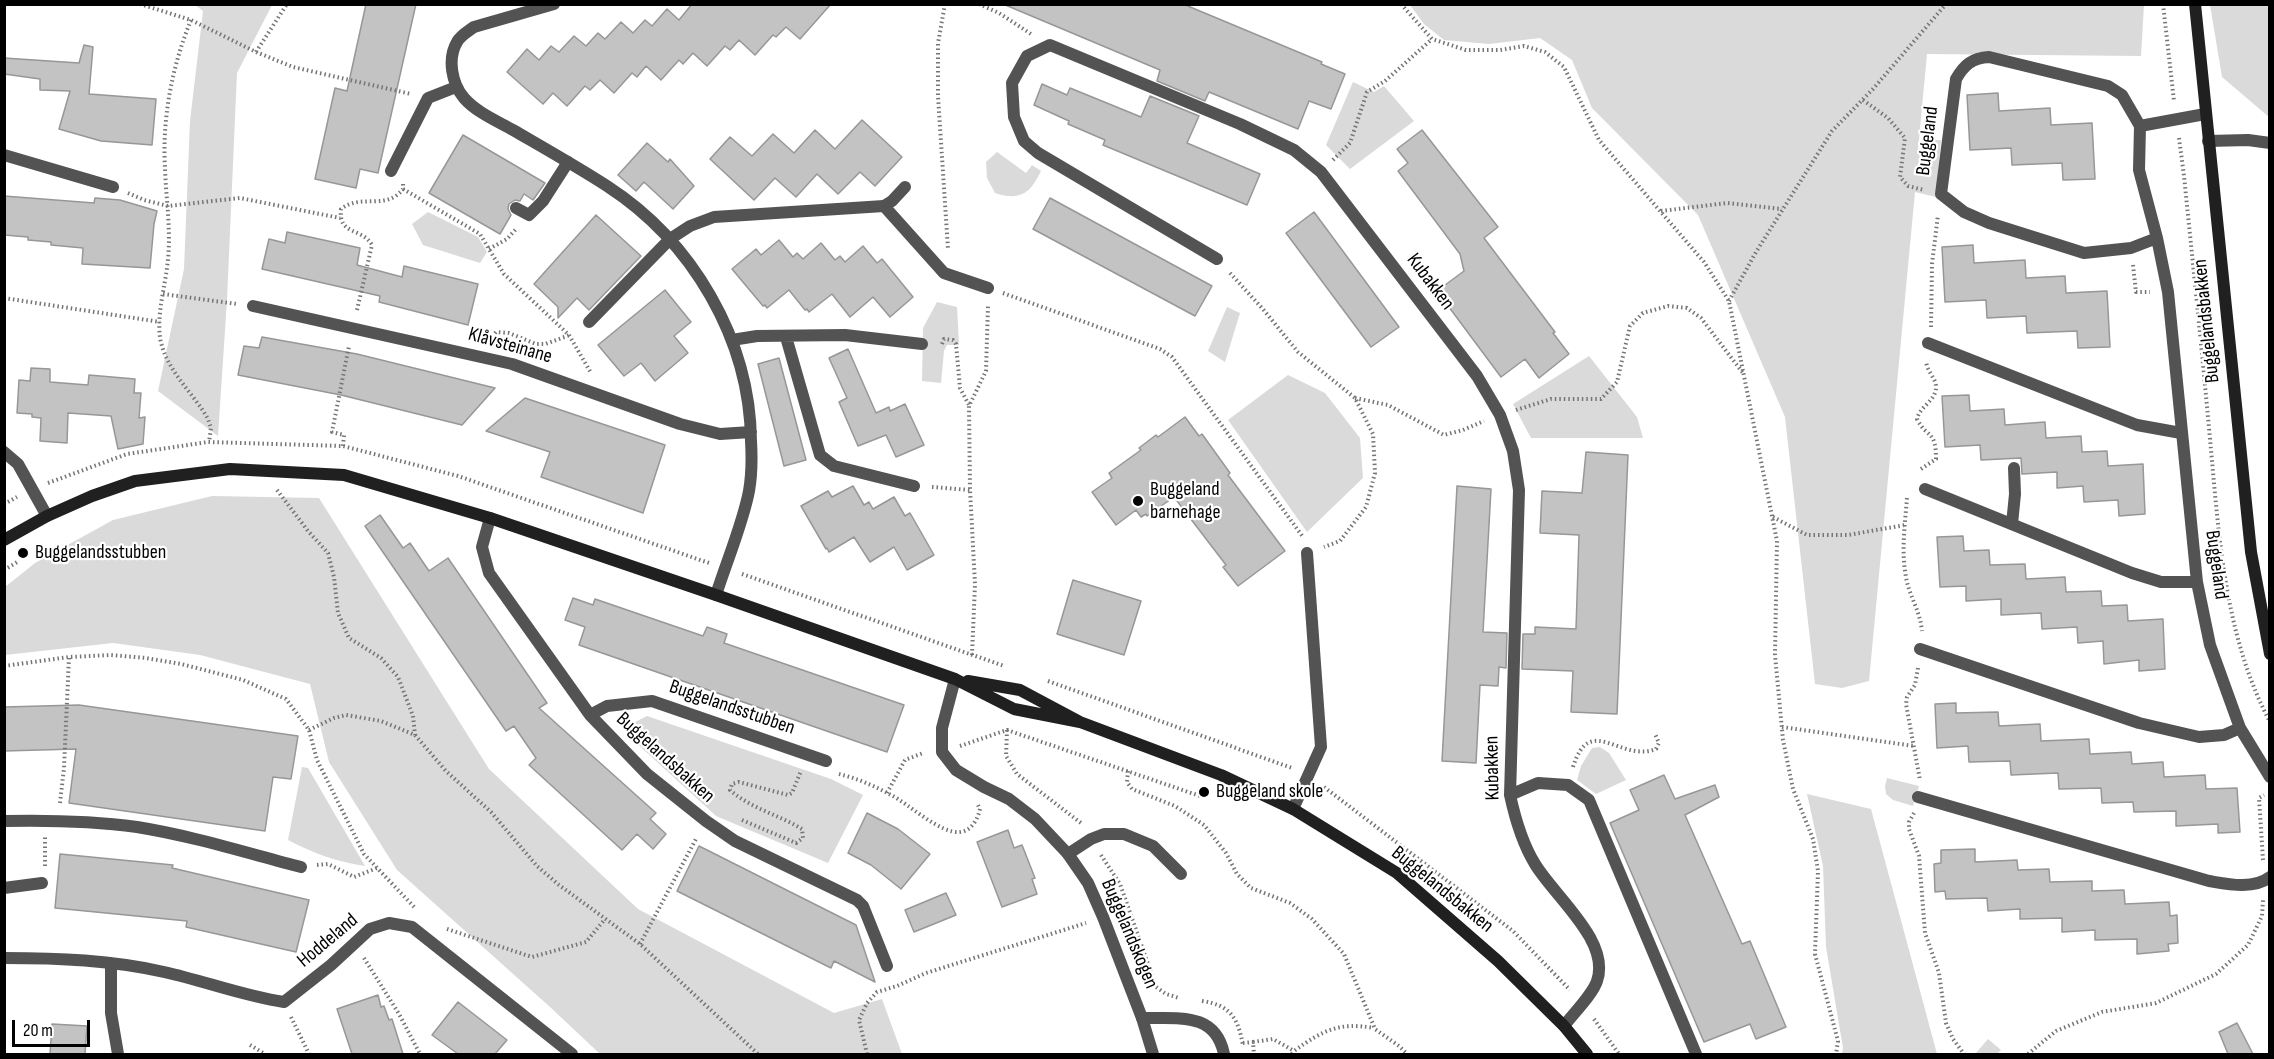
<!DOCTYPE html>
<html>
<head>
<meta charset="utf-8">
<style>
	body { margin:0 }
	#map { position:relative; width:2274px; height:1059px; overflow:hidden; background:#fff; font-family:"Sofia Sans Condensed",sans-serif }
	canvas { display:block }
	.frame { position:absolute; inset:0; border:6px solid #000; pointer-events:none }
	.scale { position:absolute; left:12px; top:1020px; width:78px; height:27px; box-sizing:border-box; border:3px solid #000; border-top:0; padding-left:8px; font-size:18px; line-height:21px; white-space:nowrap; color:#000; -webkit-text-stroke:4px #fff; paint-order:stroke }
</style>
</head>
<body>
<div id="map">
<canvas width="2274" height="1059"></canvas>
<div class="frame"></div>
<div class="scale">20 m</div>
</div>
<script>
const ctx = document.querySelector('canvas').getContext('2d');
ctx.lineJoin = 'round';
function fillPath(path, color) { ctx.fillStyle = color; ctx.fill(path, 'evenodd'); }
function stroke(path, color, width, dash) { ctx.strokeStyle = color; ctx.lineWidth = width; ctx.lineCap = dash ? 'butt' : 'round'; ctx.setLineDash(dash || []); ctx.stroke(path); }
function label(font, color, halo, rows, align = 'center') {
  ctx.font = font + ' "Sofia Sans Condensed",sans-serif'; ctx.lineWidth = 4.5; ctx.setLineDash([]); ctx.textBaseline = 'middle'; ctx.strokeStyle = halo; ctx.fillStyle = color; for (const [text, x, y, turn = 0] of rows) {
    ctx.save(); ctx.translate(x, y); ctx.rotate((+turn || 0) * Math.PI / 180); ctx.textAlign = isNaN(turn) ? turn : align; if (halo) ctx.strokeText(text, 0, 0); ctx.fillText(text, 0, 0); ctx.restore();
  }
}
const green = new Path2D(`
	M 195,5 L 272,5 L 237,73 L 227,300 L 218,436 L 158,391 L 184,269 L 190,121 L 203,11 Z
	M 1410,5 L 2144,5 L 2141,56 L 1927,54 L 1918,150 L 1921,151 L 1927,140 L 1941,140 L 1936,197 L 1915,192 L 1869,681 L 1842,688 L 1815,684 L 1785,417 L 1698,215 L 1592,108 L 1572,60 L 1540,38 L 1489,44 L 1444,40 L 1424,24 Z
	M 2210,5 L 2269,5 L 2269,117 L 2222,77 Z
	M 1353,82 L 1374,92 L 1384,86 L 1414,121 L 1350,169 L 1326,145 Z
	M 997,152 L 1026,173 L 1032,165 L 1041,171 C 1030,194 1020,201 995,193 L 987,178 L 986,162 Z
	M 428,212 L 478,237 L 487,252 L 480,263 L 423,245 L 412,224 Z
	M 937,302 L 957,307 L 959,345 L 947,345 L 944,351 L 941,383 L 922,381 L 923,328 Z
	M 1227,307 L 1240,313 L 1225,362 L 1208,351 Z
	M 1589,356 L 1637,417 L 1643,438 L 1531,438 L 1513,404 Z
	M 1288,375 L 1325,393 L 1360,438 L 1363,478 L 1307,532 L 1228,420 Z
	M 212,496 L 319,498 L 489,769 L 638,909 L 834,1013 L 882,999 L 902,1054 L 600,1054 L 550,1007 L 397,870 L 329,762 L 310,684 L 200,655 L 113,643 L 5,655 L 5,587 L 35,563 L 113,520 Z
	M 647,716 L 831,779 L 863,795 L 828,863 L 716,816 L 633,740 L 633,723 Z
	M 1600,747 L 1609,753 L 1626,780 L 1596,794 L 1577,780 L 1581,766 L 1592,748 Z
	M 302,767 L 308,768 L 365,866 C 337,862 313,853 288,840 Z
	M 1887,778 L 1919,786 L 1913,806 L 1893,800 L 1886,794 L 1885,786 Z
	M 1807,794 L 1871,809 L 1937,1054 L 1842,1054 L 1843,1048 L 1826,947 L 1823,866 Z
	M 1988,1039 L 2001,1050 L 1997,1054 L 1975,1054 Z`);
const building = new Path2D(`
	M 366,4 L 416,4 L 378,173 L 360,169 L 356,188 L 315,179 L 335,88 L 347,91 Z
	M 692,4 L 831,4 L 800,39 L 786,27 L 776,37 L 773,35 L 755,55 L 739,40 L 730,50 L 725,46 L 707,66 L 693,53 L 683,64 L 679,60 L 661,80 L 646,66 L 637,77 L 632,73 L 614,93 L 600,80 L 590,90 L 585,86 L 567,106 L 553,93 L 543,104 L 507,72 L 527,49 L 539,60 L 551,46 L 559,52 L 574,36 L 586,46 L 598,33 L 605,39 L 621,22 L 633,33 L 645,20 L 652,26 L 667,9 L 679,20 Z
	M 1003,4 L 1183,4 L 1322,62 L 1321,64 L 1345,74 L 1331,109 L 1309,101 L 1298,129 L 1209,92 L 1205,101 L 1157,81 L 1160,70 Z
	M 84,45 L 93,47 L 89,94 L 156,99 L 152,145 L 101,141 L 59,129 L 70,91 L 40,90 L 40,79 L 4,74 L 4,58 L 79,63 Z
	M 1042,84 L 1067,95 L 1070,88 L 1141,117 L 1150,96 L 1199,116 L 1187,143 L 1260,174 L 1247,205 L 1103,145 L 1105,140 L 1068,124 L 1069,121 L 1034,105 Z
	M 1998,93 L 1999,111 L 2050,108 L 2051,125 L 2092,123 L 2095,179 L 2063,180 L 2062,163 L 2012,165 L 2011,148 L 1970,150 L 1967,95 Z
	M 862,120 L 902,157 L 875,186 L 860,172 L 838,194 L 817,174 L 796,197 L 775,178 L 754,200 L 710,159 L 730,137 L 752,156 L 773,134 L 794,153 L 815,130 L 835,149 Z
	M 1422,130 L 1498,227 L 1484,238 L 1555,332 L 1553,333 L 1569,354 L 1539,378 L 1525,359 L 1501,377 L 1437,291 L 1464,271 L 1460,254 L 1398,171 L 1408,163 L 1397,149 Z
	M 463,135 L 545,183 L 533,200 L 524,194 L 520,201 L 515,200 L 509,204 L 508,209 L 511,215 L 500,234 L 429,193 Z
	M 647,143 L 668,162 L 670,159 L 694,186 L 673,209 L 644,182 L 636,191 L 618,175 Z
	M 4,196 L 94,203 L 95,198 L 120,200 L 157,211 L 154,224 L 150,268 L 82,264 L 83,248 L 51,245 L 51,242 L 28,240 L 28,237 L 4,235 Z
	M 1050,198 L 1212,286 L 1195,316 L 1033,229 Z
	M 1314,212 L 1399,327 L 1371,347 L 1286,233 Z
	M 596,215 L 641,256 L 589,310 L 577,298 L 558,318 L 558,307 L 534,284 Z
	M 287,232 L 360,248 L 357,265 L 402,277 L 404,266 L 478,284 L 468,325 L 379,302 L 380,296 L 262,269 L 269,239 L 285,243 Z
	M 779,240 L 793,257 L 797,253 L 803,259 L 821,243 L 835,260 L 840,256 L 845,262 L 863,246 L 877,263 L 882,259 L 913,297 L 890,317 L 873,297 L 850,317 L 832,294 L 809,312 L 807,309 L 805,310 L 789,290 L 767,308 L 765,305 L 763,306 L 732,269 L 756,249 L 761,255 Z
	M 1973,245 L 1974,263 L 2025,260 L 2026,278 L 2065,276 L 2066,293 L 2107,291 L 2110,347 L 2078,348 L 2077,331 L 2027,333 L 2026,316 L 1987,318 L 1986,300 L 1945,302 L 1942,247 Z
	M 665,290 L 691,322 L 674,336 L 688,353 L 655,381 L 641,363 L 624,376 L 598,345 Z
	M 262,337 L 357,354 L 495,388 L 462,425 L 341,395 L 238,375 L 244,346 L 259,348 Z
	M 848,349 L 876,413 L 889,407 L 890,411 L 905,404 L 924,445 L 896,457 L 886,435 L 858,446 L 839,402 L 847,398 L 829,358 Z
	M 779,358 L 806,460 L 784,466 L 758,364 Z
	M 31,368 L 50,369 L 50,382 L 88,385 L 89,375 L 135,379 L 134,393 L 141,393 L 139,418 L 145,417 L 143,444 L 118,449 L 111,416 L 68,413 L 67,443 L 40,441 L 41,418 L 32,417 L 32,414 L 17,413 L 19,380 L 30,381 Z
	M 1969,395 L 1970,411 L 2004,409 L 2005,425 L 2045,422 L 2046,438 L 2081,436 L 2082,452 L 2107,451 L 2108,466 L 2143,464 L 2145,514 L 2119,516 L 2118,500 L 2084,502 L 2083,486 L 2057,488 L 2057,472 L 2022,474 L 2021,458 L 1981,460 L 1980,445 L 1945,447 L 1942,396 Z
	M 525,398 L 665,445 L 643,513 L 541,477 L 550,452 L 486,431 Z
	M 1185,417 L 1199,436 L 1202,434 L 1230,473 L 1228,475 L 1285,551 L 1238,586 L 1223,567 L 1226,565 L 1174,497 L 1147,516 L 1146,514 L 1141,517 L 1136,510 L 1116,525 L 1092,492 L 1112,478 L 1109,473 L 1141,450 L 1139,448 L 1156,435 L 1158,437 Z
	M 1586,452 L 1628,455 L 1617,714 L 1571,712 L 1573,671 L 1522,669 L 1523,634 L 1535,634 L 1535,627 L 1576,629 L 1579,535 L 1540,533 L 1542,491 L 1582,493 Z
	M 853,486 L 864,505 L 869,502 L 873,509 L 894,497 L 905,516 L 910,513 L 934,555 L 907,570 L 894,547 L 870,562 L 854,537 L 829,552 L 827,548 L 826,549 L 801,506 L 828,491 L 832,497 Z
	M 1457,486 L 1491,489 L 1483,632 L 1507,633 L 1506,668 L 1499,667 L 1498,686 L 1480,685 L 1476,763 L 1442,761 Z
	M 380,515 L 403,548 L 410,543 L 429,571 L 448,558 L 547,703 L 539,708 L 656,813 L 650,819 L 666,834 L 653,849 L 637,834 L 622,850 L 529,765 L 536,758 L 514,726 L 506,731 L 365,526 Z
	M 1963,536 L 1964,551 L 1989,550 L 1990,565 L 2025,564 L 2026,579 L 2065,577 L 2066,592 L 2101,591 L 2102,606 L 2127,605 L 2128,621 L 2163,619 L 2165,669 L 2139,671 L 2139,660 L 2104,664 L 2103,641 L 2078,643 L 2077,627 L 2042,629 L 2041,613 L 2001,615 L 2001,599 L 1966,601 L 1966,586 L 1940,587 L 1937,537 Z
	M 1073,580 L 1141,601 L 1124,655 L 1057,634 Z
	M 573,598 L 593,605 L 595,599 L 703,636 L 707,627 L 727,634 L 724,643 L 904,705 L 887,752 L 579,645 L 585,627 L 565,620 Z
	M 1956,703 L 1956,713 L 1998,712 L 1999,726 L 2040,724 L 2041,741 L 2089,739 L 2090,754 L 2131,752 L 2132,764 L 2163,762 L 2164,777 L 2205,775 L 2206,789 L 2237,788 L 2240,832 L 2218,833 L 2218,824 L 2176,826 L 2176,811 L 2134,812 L 2133,802 L 2102,803 L 2101,788 L 2059,789 L 2058,773 L 2011,775 L 2010,761 L 1969,762 L 1968,746 L 1937,748 L 1935,704 Z
	M 79,705 L 298,736 L 291,779 L 273,777 L 265,831 L 69,803 L 76,749 L 4,751 L 4,707 Z
	M 1664,775 L 1675,799 L 1715,785 L 1719,797 L 1685,815 L 1742,944 L 1750,941 L 1786,1027 L 1756,1039 L 1750,1024 L 1704,1042 L 1610,823 L 1639,810 L 1630,790 Z
	M 867,813 L 898,829 L 930,854 L 901,889 L 871,865 L 848,853 Z
	M 1008,830 L 1014,848 L 1022,845 L 1035,878 L 1032,879 L 1037,894 L 1002,907 L 977,842 Z
	M 699,846 L 856,925 L 875,982 L 834,961 L 831,968 L 677,891 Z
	M 1975,849 L 1975,862 L 2017,860 L 2018,870 L 2049,869 L 2050,882 L 2092,881 L 2092,891 L 2124,890 L 2125,904 L 2169,902 L 2170,916 L 2177,915 L 2178,943 L 2168,944 L 2169,951 L 2137,954 L 2137,939 L 2095,940 L 2095,930 L 2062,932 L 2062,918 L 2020,919 L 2020,909 L 1988,911 L 1987,898 L 1946,899 L 1945,891 L 1935,892 L 1934,864 L 1941,863 L 1941,850 Z
	M 60,854 L 173,865 L 172,868 L 309,900 L 296,952 L 186,927 L 187,921 L 55,908 Z
	M 946,893 L 956,915 L 914,932 L 905,910 Z
	M 378,995 L 381,1007 L 384,1006 L 389,1020 L 392,1019 L 403,1054 L 352,1054 L 337,1009 Z
	M 458,1002 L 507,1040 L 495,1054 L 458,1054 L 432,1035 Z
	M 2237,1023 L 2253,1054 L 2228,1054 L 2219,1032 Z
	M 52,1024 L 87,1026 L 85,1054 L 50,1054 Z`);
const path = new Path2D(`
	M 140,4 L 191,20 L 256,52 L 293,67 L 411,94
	M 945,4 L 938,43 L 938,96 L 948,249
	M 979,4 L 999,13 L 1031,34
	M 1401,4 L 1432,39 L 1466,50 L 1500,50 L 1524,46 L 1545,52 L 1564,67 L 1599,140 L 1704,262 L 1729,301 L 1777,541 L 1775,655 L 1783,740 L 1793,789 L 1813,839 L 1818,871 L 1815,954 L 1838,1041 L 1836,1054
	M 2163,4 L 2174,101
	M 191,20 C 172,66 162,119 165,168 C 166,199 171,229 168,259 C 166,285 154,321 162,346 C 170,374 194,394 208,419 L 211,428 L 209,442
	M 256,52 L 287,4
	M 1863,100 L 1888,118 L 1905,138 L 1900,177 L 1908,186 L 1924,190
	M 2179,138 L 2184,176 C 2193,264 2202,351 2210,439 C 2219,535 2224,635 2270,722
	M 1333,160 L 1350,143 L 1367,92 L 1385,81 L 1432,39
	M 403,189 L 480,234 L 504,274 L 569,335 L 591,373
	M 128,193 L 144,200 L 168,206 L 240,198 L 340,218
	M 1661,211 L 1727,203 L 1782,209
	M 489,249 L 507,239 L 517,228
	M 2133,265 L 2136,292 L 2150,292
	M 1230,273 L 1262,308 L 1298,352 L 1355,398 L 1373,434 L 1375,473 L 1366,507 L 1340,541 L 1324,547
	M 1003,293 L 1160,349 L 1172,357 L 1303,537
	M 163,294 L 237,304
	M 4,298 L 160,322
	M 1729,301 L 1756,252 L 1832,131 L 1873,89 L 1946,4
	M 357,310 L 372,245 C 362,227 338,236 341,209 C 362,193 386,211 403,189 L 403,184
	M 1931,327 L 1932,264 L 1938,215
	M 489,340 L 496,332 L 509,333 L 536,344 L 545,344 L 570,335
	M 942,344 L 944,339 L 953,340 L 956,344 L 960,388 L 969,405
	M 1355,398 L 1388,405 L 1444,435 L 1463,430 L 1484,421
	M 1516,410 L 1551,399 L 1601,399 L 1617,382 L 1630,326 L 1643,313 L 1668,306 L 1687,308 L 1701,318 L 1743,373
	M 343,446 L 344,435 L 332,432 L 349,346
	M 1921,469 L 1936,459 C 1936,429 1927,439 1917,419 C 1920,406 1936,401 1936,387 C 1936,378 1927,372 1926,361
	M 48,483 L 127,454 L 208,442 L 343,446 L 458,476 L 709,563
	M 932,487 L 970,490
	M 277,490 L 308,531 L 328,553 L 334,577 L 338,613 L 349,638 L 381,658 L 398,677 L 413,716 L 415,735
	M 1907,498 C 1905,524 1901,550 1906,577 C 1909,596 1920,610 1922,631
	M 4,504 L 17,497
	M 1773,517 L 1807,535 L 1848,535 L 1905,525
	M 4,570 L 19,561
	M 742,574 L 1004,666
	M 972,655 L 975,584 L 970,490 L 969,406 L 986,371 L 988,306
	M 4,666 L 69,657 L 111,655 L 146,658 L 181,664 L 243,680 L 286,699 L 309,730 L 317,760 L 364,854 L 416,909
	M 1918,668 L 1915,685 L 1907,697 L 1906,704 L 1920,780
	M 1048,681 L 1292,768
	M 1782,727 L 1914,746
	M 309,730 L 334,718 L 346,715 L 381,721 L 415,735 L 446,771 L 491,812 L 537,866 L 559,885 L 640,944 L 758,1054
	M 1007,730 L 1006,756 L 1017,774 L 1081,823
	M 960,746 L 1007,730 L 1203,797
	M 1573,767 C 1590,712 1620,763 1656,749 L 1659,743 L 1655,734
	M 1128,771 L 1127,782 L 1132,789 L 1175,806 L 1204,825 L 1226,853 L 1237,874 L 1251,888 L 1290,903 L 1312,919 L 1344,954 L 1375,1029 L 1399,1046 L 1407,1054
	M 839,774 C 856,778 875,786 891,795 C 909,804 940,834 960,832 C 972,831 978,818 980,809 L 978,805
	M 1324,787 L 1513,931 L 1570,990
	M 887,793 L 905,760 L 923,753
	M 60,803 L 64,768 L 69,657
	M 1914,813 L 1909,822 L 1909,829 L 1919,856 L 1925,933 L 1939,973 L 1946,1023 L 1953,1039 L 1964,1054
	M 742,820 L 796,843 L 803,838 L 802,829 C 779,815 750,808 730,790 L 732,784 L 739,782 L 788,795 L 792,793 L 801,771
	M 1101,855 L 1120,884 L 1156,987 L 1166,994 L 1179,998
	M 2263,860 L 2259,798 L 2264,795
	M 317,865 L 328,864 L 354,877 L 377,868
	M 45,866 L 45,837
	M 447,929 L 532,957 L 586,942 L 605,919
	M 640,944 L 697,837
	M 364,958 L 399,1014 L 420,1054
	M 1202,1001 C 1231,1005 1238,1019 1243,1045
	M 291,1017 L 309,1054
	M 1594,1019 L 1619,1054
	M 1253,1042 L 1273,1039 L 1294,1051
	M 1243,1043 L 1253,1042 L 1254,1054
	M 250,1045 L 265,1054
	M 867,1054 L 859,1020 L 867,1003 L 877,992 L 897,986 L 926,973 L 1086,923
	M 1292,1054 L 1294,1051 C 1323,1030 1339,1022 1374,1028
	M 2028,1054 L 2056,1031 L 2102,1012 L 2156,1003 L 2216,974 L 2248,945 L 2262,916 L 2263,900`);
const lane = new Path2D(`
	M 905,187 L 892,201 L 884,206 L 944,273 L 988,288
	M 516,208 L 529,215 L 543,201 L 568,162
	M 2012,524 L 2015,494 L 2014,468
	M 1293,809 L 1321,747 L 1307,553
	M 1068,854 L 1091,839 L 1104,834 L 1124,834 L 1153,846 L 1181,874
	M 4,888 L 42,883
	M 1142,1018 C 1177,1019 1215,1011 1224,1054`);
const street = new Path2D(`
	M 554,4 L 474,27 C 467,32 460,36 457,42 C 447,59 452,84 464,98 C 476,112 497,121 513,130 C 544,148 576,166 607,186 C 692,241 750,339 751,441 C 752,458 752,474 749,491 C 743,523 726,563 716,595
	M 2205,114 L 2140,126 L 2139,170 L 2157,238 L 2168,292 L 2197,582 L 2210,645 L 2240,728 L 2270,777
	M 2140,126 L 2122,95 L 2108,86 L 1989,57 C 1972,58 1964,65 1956,79 L 1941,194 L 1964,212 L 1989,223 L 2084,253 L 2131,248 L 2157,238
	M 2208,141 L 2248,140 L 2270,143
	M 4,155 L 113,187
	M 391,171 L 428,98 L 456,87
	M 1217,259 L 1038,153 L 1024,141 L 1014,117 L 1012,83 L 1027,56 L 1050,45 L 1240,124 L 1294,150 L 1321,172 L 1477,376 L 1500,415 L 1513,451 L 1519,490 L 1510,795 C 1515,818 1522,843 1535,864 C 1554,896 1611,941 1597,981 C 1593,994 1573,1014 1564,1026
	M 253,306 L 512,364 L 680,424 L 720,434 L 751,432
	M 589,322 L 670,239 L 690,226 L 714,217 L 884,206
	M 786,337 L 820,455 L 834,466 L 914,486
	M 732,340 L 757,336 L 845,335 L 922,344
	M 1928,343 L 2137,425 L 2181,433
	M 4,452 L 18,464 L 47,516
	M 1925,489 L 2132,573 L 2161,582 L 2197,582
	M 490,518 L 482,547 L 489,573 L 590,715 L 647,774 L 706,821 L 735,841 L 857,900 L 863,906 L 887,966
	M 1920,649 L 2139,723 L 2199,737 L 2224,735 L 2240,728
	M 955,679 L 942,728 L 942,752 L 956,770 L 984,787 L 1009,799 L 1035,819 L 1068,854 L 1088,883 L 1103,917 L 1142,1018 L 1153,1054
	M 590,715 L 607,706 L 652,701 L 826,761
	M 1510,795 L 1538,783 L 1568,785 L 1589,800 L 1696,1054
	M 1918,797 L 2209,881 C 2227,884 2253,890 2270,877
	M 4,821 C 49,820 93,821 137,827 C 193,836 247,853 301,867
	M 4,958 C 58,958 112,960 164,972 C 205,981 243,996 284,1002 L 331,965 L 370,929 L 389,923 L 412,927 L 572,1054
	M 111,963 L 111,1013 L 118,1054`);
const secondary = new Path2D(`
	M 2195,4 L 2251,552 L 2270,654
	M 4,540 L 47,516 L 92,496 L 135,481 L 230,469 L 344,475 L 490,518 L 716,595 L 955,679 L 1014,709 L 1080,722
	M 968,681 L 1020,690 L 1080,722 L 1221,775 L 1293,809 L 1397,873 L 1498,961 L 1564,1026 L 1587,1054`);
const markers = [
	[1138,501,6,"#000"],
	[23,553,6,"#000"],
	[1204,792,6,"#000"]
];
const streetNames = [
	["Buggeland",1928,141,-83],
	["Kubakken",1430,282,53],
	["Buggelandsbakken",2207,321,-96],
	["Klåvsteinane",510,346,16],
	["Buggeland",2216,565,82],
	["Buggelandsstubben",732,708,19],
	["Buggelandsbakken",665,758,42],
	["Kubakken",1493,768,-91],
	["Buggelandsbakken",1442,890,39],
	["Buggelandskogen",1129,934,67],
	["Hoddeland",328,941,-40]
];
const poiNames = [
	["Buggeland",1150,490],
	["barnehage",1150,513],
	["Buggelandsstubben",35,553],
	["Buggeland skole",1216,792]
];
fillPath(green, '#dadada');
fillPath(building, '#c3c3c3');
stroke(building, '#979797', 1.5);
stroke(path, '#757575', 4, [1.5, 3]);
stroke(lane, '#535353', 12);
stroke(street, '#535353', 12);
stroke(secondary, '#202020', 12);
for (const [x, y, r, color] of markers) { const dot = new Path2D(); dot.arc(x, y, r, 0, 2 * Math.PI); ctx.fillStyle = color; ctx.fill(dot); stroke(dot, '#fff', 2); }
label('20px', '#000', '#fff', streetNames);
label('20px', '#000', '#fff', poiNames, 'left');
</script>
</body>
</html>
